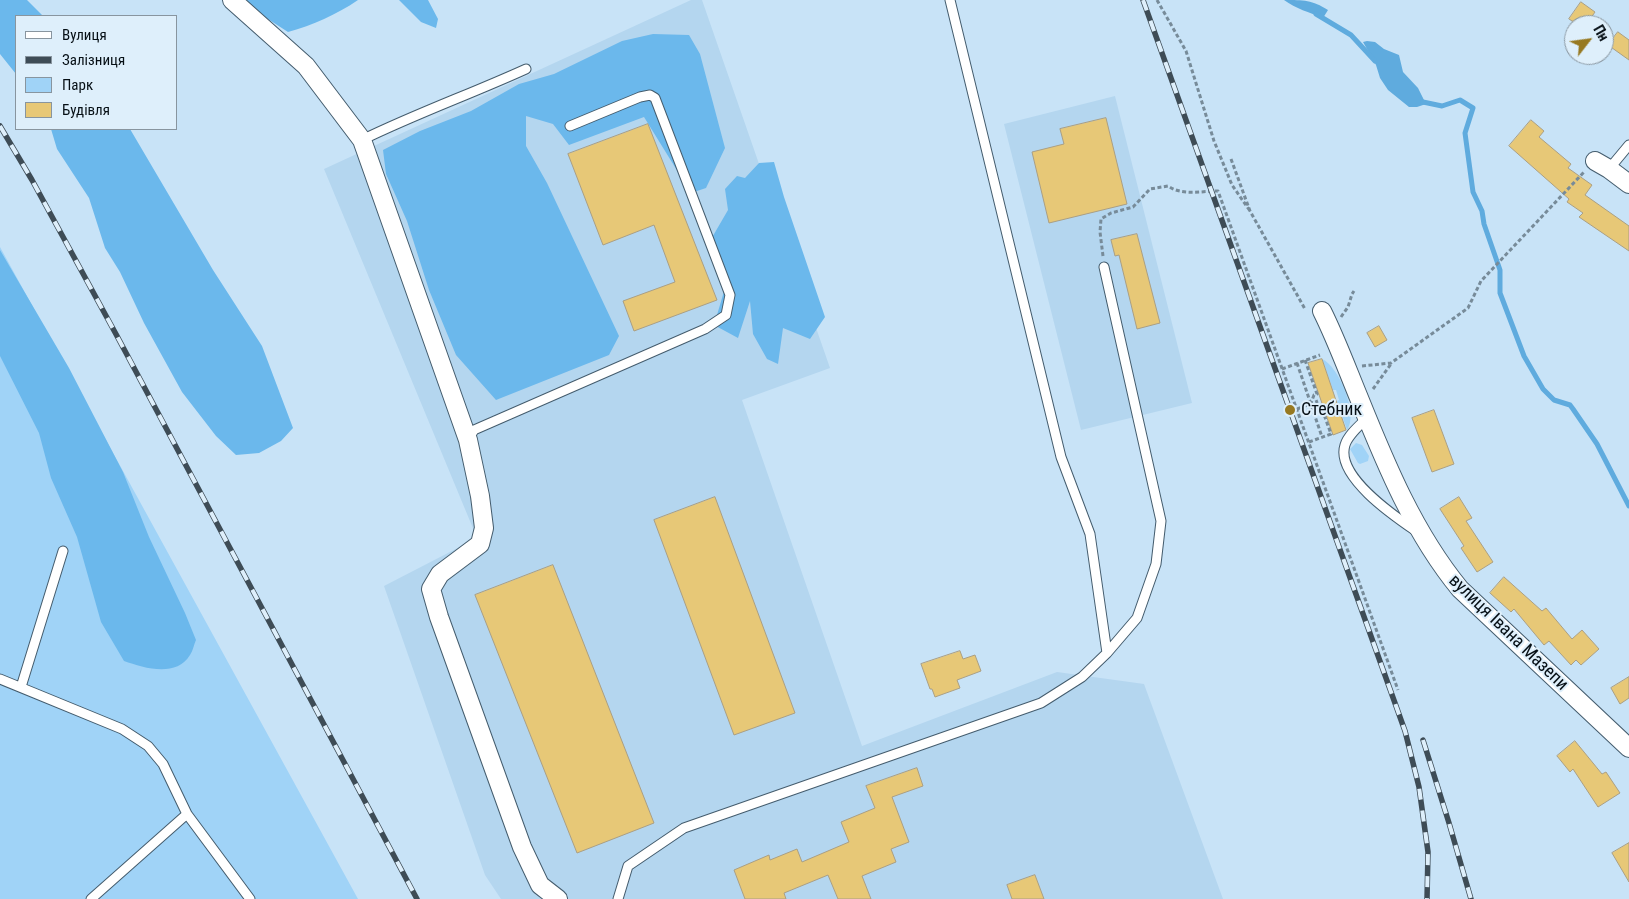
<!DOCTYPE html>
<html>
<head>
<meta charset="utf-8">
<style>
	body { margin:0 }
	#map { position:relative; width:1629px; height:899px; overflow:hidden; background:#c8e3f7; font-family:"Roboto Condensed",sans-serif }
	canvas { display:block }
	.legend { position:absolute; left:15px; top:15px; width:162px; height:115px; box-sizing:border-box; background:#deeffb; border:1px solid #88959f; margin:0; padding:6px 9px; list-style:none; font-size:15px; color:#060f15 }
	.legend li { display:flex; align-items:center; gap:10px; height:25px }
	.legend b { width:25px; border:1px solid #88959f }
	.north { position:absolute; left:1564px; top:15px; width:50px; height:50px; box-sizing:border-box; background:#deeffb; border:1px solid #88959f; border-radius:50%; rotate:60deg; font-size:14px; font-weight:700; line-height:20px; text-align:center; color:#060f15 }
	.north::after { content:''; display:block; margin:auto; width:18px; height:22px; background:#977921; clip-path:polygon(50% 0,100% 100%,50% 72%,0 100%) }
</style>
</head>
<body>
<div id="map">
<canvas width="1629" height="899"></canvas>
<ul class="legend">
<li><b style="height:6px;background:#fff"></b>Вулиця</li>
<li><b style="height:6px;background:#3e4c56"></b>Залізниця</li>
<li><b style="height:14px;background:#a0d3f7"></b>Парк</li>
<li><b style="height:14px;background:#e7c877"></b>Будівля</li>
</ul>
<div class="north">Пн</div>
</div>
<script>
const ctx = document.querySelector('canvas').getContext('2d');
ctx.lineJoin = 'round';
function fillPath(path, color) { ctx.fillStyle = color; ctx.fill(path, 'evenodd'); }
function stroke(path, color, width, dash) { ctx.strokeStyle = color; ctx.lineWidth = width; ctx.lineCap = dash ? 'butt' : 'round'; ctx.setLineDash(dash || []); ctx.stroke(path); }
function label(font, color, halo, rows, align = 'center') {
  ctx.font = font + ' "Roboto Condensed",sans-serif'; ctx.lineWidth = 4; ctx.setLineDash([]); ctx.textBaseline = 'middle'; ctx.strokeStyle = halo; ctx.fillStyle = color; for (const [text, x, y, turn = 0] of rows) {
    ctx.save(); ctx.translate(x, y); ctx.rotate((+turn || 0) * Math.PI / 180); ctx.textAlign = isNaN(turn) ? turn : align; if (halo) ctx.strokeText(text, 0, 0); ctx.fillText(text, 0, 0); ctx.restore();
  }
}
const built = new Path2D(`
	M 691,0 L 702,0 L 830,368 L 742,400 L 862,746 L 1057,672 L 1144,684 L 1223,899 L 501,899 L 485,875 L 384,586 L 477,538 L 324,169 Z
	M 1115,96 L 1192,403 L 1081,430 L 1004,124 Z`);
const green = new Path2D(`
	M 0,247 L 358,899 L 0,899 Z
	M 1322,359 C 1339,366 1359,415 1347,430 L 1337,401 L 1339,400 L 1336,390 L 1333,390 Z
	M 1356,443 L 1362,445 L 1369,456 L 1368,461 L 1360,464 L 1358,463 L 1350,449 Z`);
const forest = new Path2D(`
	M 0,0 L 27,0 L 43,16 L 16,16 L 16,74 L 0,54 Z
	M 243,0 L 358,0 C 336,15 313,25 288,32 L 254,10 Z
	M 399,0 L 428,0 L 438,19 L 436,28 L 421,22 Z
	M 653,34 L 689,35 L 700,54 L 725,148 L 706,188 L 691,193 L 644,117 L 569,145 L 553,124 L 526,116 L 526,146 L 547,183 L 619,336 L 609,355 L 496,400 L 456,355 L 429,290 L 407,221 L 386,174 L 383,150 L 420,131 L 471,111 L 519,84 L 554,74 L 622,41 Z
	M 51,129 L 130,129 L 213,270 L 262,346 L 293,428 L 281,441 L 259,453 L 236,455 L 216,436 L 182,392 L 144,323 L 120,272 L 105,248 L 89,198 L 57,149 Z
	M 774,162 L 784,197 L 825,317 L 810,339 L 783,328 L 778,364 L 767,359 L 753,334 L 750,301 L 738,338 L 714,325 L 728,278 L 710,241 L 728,210 L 725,189 L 737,176 L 745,178 L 759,163 Z
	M 0,250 L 69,368 L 123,472 L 149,537 L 185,613 L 196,640 C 194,644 193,651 190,655 C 176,678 144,668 124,661 L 101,622 L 77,537 L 51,478 L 39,433 L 0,356 Z`);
const water = new Path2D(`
	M 1284,0 C 1304,0 1312,0 1328,10 L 1323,18 C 1309,12 1296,9 1284,0 Z
	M 1367,41 L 1375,42 L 1384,49 L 1399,55 L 1403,72 L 1418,88 L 1424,100 L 1429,103 L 1417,107 L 1409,107 L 1388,90 L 1380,78 L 1376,65 L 1363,42 Z`);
const stream = new Path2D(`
	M 1316,14 L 1351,35 L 1375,61
	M 1423,102 L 1442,106 L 1460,100 L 1473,108 L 1465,133 L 1473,192 L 1482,211 L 1484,224 L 1500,270 L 1500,293 L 1524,356 L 1543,389 L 1554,400 L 1570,405 L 1573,409 L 1597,444 L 1629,506`);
const building = new Path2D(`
	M 1581,2 L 1595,12 L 1586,25 L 1578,25 L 1569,19 Z
	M 1618,32 L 1629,40 L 1629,60 L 1608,45 Z
	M 1106,118 L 1127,204 L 1049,223 L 1032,152 L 1064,144 L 1060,129 Z
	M 1531,120 L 1544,131 L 1539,137 L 1571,164 L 1568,168 L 1592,185 L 1585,195 L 1629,226 L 1629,251 L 1579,217 L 1583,213 L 1567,202 L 1569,199 L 1509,146 Z
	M 648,124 L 717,300 L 634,331 L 623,301 L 675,282 L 654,225 L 603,245 L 568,154 Z
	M 1137,234 L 1160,323 L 1137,329 L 1119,255 L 1115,256 L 1111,240 Z
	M 1379,326 L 1387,340 L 1375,347 L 1367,333 Z
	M 1322,359 L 1346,430 L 1333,435 L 1308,363 Z
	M 1434,410 L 1454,464 L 1432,472 L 1412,418 Z
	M 715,497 L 795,713 L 734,735 L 654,520 Z
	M 1459,497 L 1472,518 L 1466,521 L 1493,562 L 1477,572 L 1461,548 L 1464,546 L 1440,509 Z
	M 553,565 L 654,823 L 577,853 L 475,595 Z
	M 1504,577 L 1542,611 L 1546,608 L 1572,639 L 1582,630 L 1599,649 L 1581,665 L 1576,660 L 1571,665 L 1549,641 L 1544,645 L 1514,609 L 1511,612 L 1490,593 Z
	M 960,651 L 963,659 L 975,655 L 981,671 L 957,680 L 960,688 L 935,697 L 932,689 L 930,689 L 921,664 Z
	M 1629,677 L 1629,698 L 1620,704 L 1611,688 Z
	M 1575,741 L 1602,774 L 1606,772 L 1620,793 L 1598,807 L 1573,769 L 1570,772 L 1557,756 Z
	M 917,768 L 923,786 L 892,797 L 909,842 L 891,849 L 896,862 L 862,876 L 871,899 L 838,899 L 828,875 L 784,893 L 786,899 L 745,899 L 734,870 L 769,855 L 770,860 L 797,849 L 802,862 L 849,842 L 841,822 L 875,808 L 866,786 Z
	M 1629,843 L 1629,882 L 1612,853 Z
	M 1035,875 L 1044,899 L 1012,899 L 1007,885 Z`);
const path = new Path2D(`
	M 1157,0 L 1186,51 L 1214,141 L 1232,185 L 1250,211
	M 1231,159 L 1250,211 L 1305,309
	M 1103,256 L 1100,232 L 1101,219 L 1111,213 L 1133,207 L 1150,189 L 1168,186 C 1182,196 1202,191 1218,191 L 1398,690
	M 1341,317 L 1348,307 L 1352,294 L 1354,291
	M 1305,360 L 1317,394 L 1314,395 L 1311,403
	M 1297,363 L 1322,437
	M 1362,366 L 1391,363 L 1468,308 L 1481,281 L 1584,172
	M 1282,369 L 1320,355
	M 1373,389 L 1391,364
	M 1297,409 L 1318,401
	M 1309,442 L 1331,434 L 1322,409 L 1320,409 L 1312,404`);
const service = new Path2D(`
	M 362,140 C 415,114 471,94 526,69
	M 1609,169 L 1629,145
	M 1104,267 L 1161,521 L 1156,564 L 1137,618 L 1107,653
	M 1367,418 C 1360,425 1348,435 1345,445 C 1335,476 1394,516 1416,531
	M 468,440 L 474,430 L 705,329 L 726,315 L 730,295 L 655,98 L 650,95 L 640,97 L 570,126
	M 0,679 L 122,729 L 148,746 L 163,764 L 187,814 L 250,899
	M 21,687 L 63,551
	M 91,899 L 187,814
	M 618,899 L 628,866 L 684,828 L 1041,703 L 1082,677 L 1107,653 L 1090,534 L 1061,457 L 950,0`);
const minor = new Path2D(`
	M 232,0 L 306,66 L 362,140 L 468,440 L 480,496 L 484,528 L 480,544 L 440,574 L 431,589 L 439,617 L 522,847 L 540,885 L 558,899
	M 1595,161 L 1609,169 L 1629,184
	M 1322,311 C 1336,339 1347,369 1359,398 C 1386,465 1414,533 1460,589 L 1629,748`);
const rail = new Path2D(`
	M 1143,0 L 1405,731 L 1419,787 L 1428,852 L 1427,899
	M 0,126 L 32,180 L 117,336 L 417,899
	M 1423,740 L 1449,823 L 1471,899`);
const markers = [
	[1290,410,6,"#977921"]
];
const poiNames = [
	["Стебник",1301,410]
];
const streetNames = [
	["вулиця Івана Мазепи",1508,633,44]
];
fillPath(built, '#b4d6ef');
fillPath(green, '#a0d3f7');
fillPath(forest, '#6bb8ec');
fillPath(water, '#5fabde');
stroke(stream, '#5fabde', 5);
fillPath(building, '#e7c877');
stroke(building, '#aa9f84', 1);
stroke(service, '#445c6d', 11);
stroke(minor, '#445c6d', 20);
stroke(path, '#778b99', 3, [4, 2.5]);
stroke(service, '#fff', 9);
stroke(minor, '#fff', 18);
stroke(rail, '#3e4c56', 5.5);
stroke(rail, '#deeffb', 4, [11]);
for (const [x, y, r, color] of markers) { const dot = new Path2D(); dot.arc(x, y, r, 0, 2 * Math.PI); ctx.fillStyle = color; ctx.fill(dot); stroke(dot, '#deeffb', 2); }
label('18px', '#060f15', '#deeffb', poiNames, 'left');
label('18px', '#060f15', '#deeffb', streetNames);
</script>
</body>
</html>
